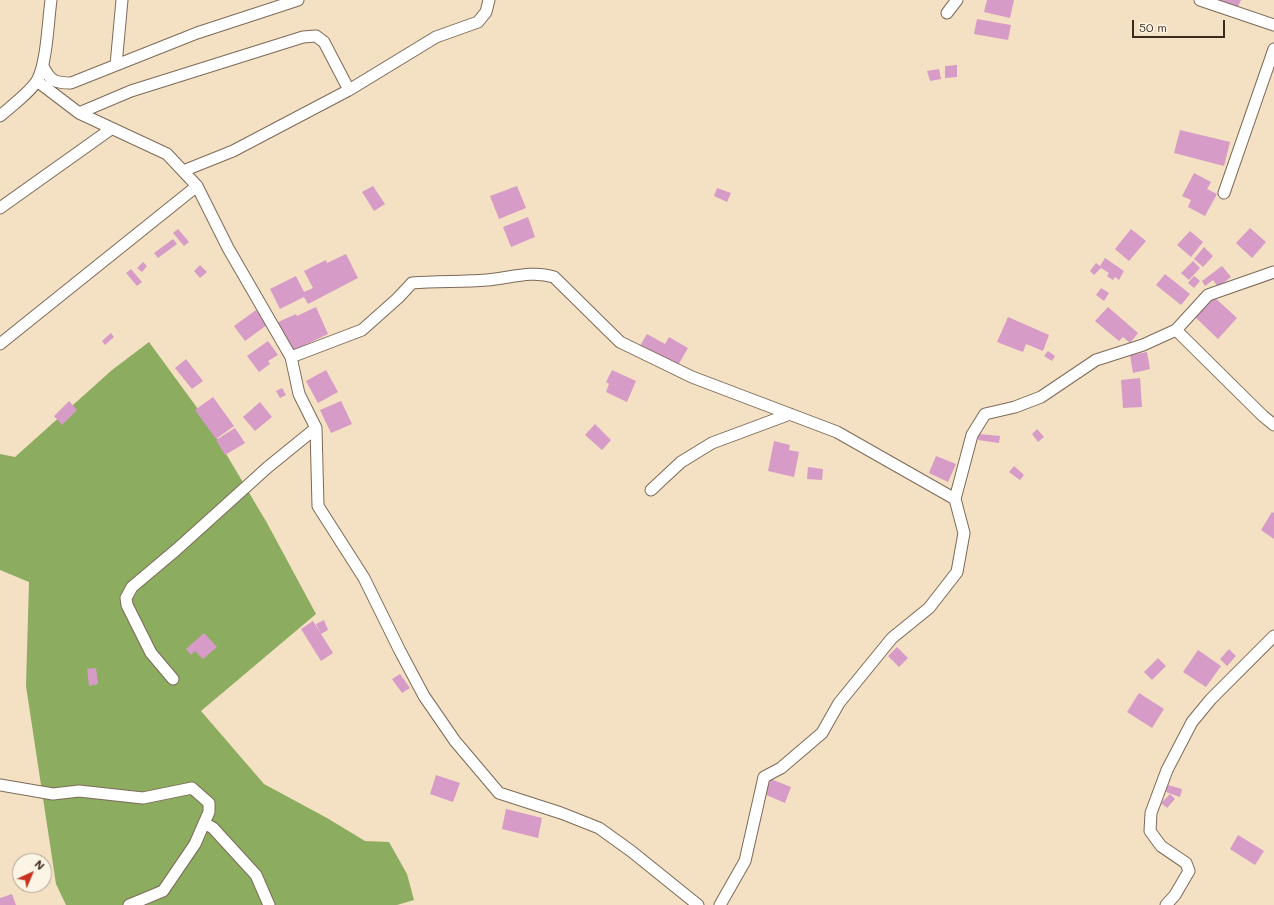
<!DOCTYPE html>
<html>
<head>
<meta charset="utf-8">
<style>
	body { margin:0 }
	#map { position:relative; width:1274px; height:905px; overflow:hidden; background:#f4e0c3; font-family:Mali,sans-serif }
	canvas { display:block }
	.north { position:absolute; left:12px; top:853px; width:40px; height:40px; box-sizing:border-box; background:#fcf5e5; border:1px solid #afa495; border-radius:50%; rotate:44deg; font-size:11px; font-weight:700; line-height:16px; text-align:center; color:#3b2a1e }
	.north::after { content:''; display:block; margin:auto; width:14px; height:18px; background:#c8321e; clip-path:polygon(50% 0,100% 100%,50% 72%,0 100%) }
	.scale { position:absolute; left:1132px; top:20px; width:93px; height:18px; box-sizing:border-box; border:2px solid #3b2a1e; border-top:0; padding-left:5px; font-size:12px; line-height:14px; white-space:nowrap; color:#3b2a1e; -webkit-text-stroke:3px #fcf5e5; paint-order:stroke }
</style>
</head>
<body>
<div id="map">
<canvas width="1274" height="905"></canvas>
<div class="north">N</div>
<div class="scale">50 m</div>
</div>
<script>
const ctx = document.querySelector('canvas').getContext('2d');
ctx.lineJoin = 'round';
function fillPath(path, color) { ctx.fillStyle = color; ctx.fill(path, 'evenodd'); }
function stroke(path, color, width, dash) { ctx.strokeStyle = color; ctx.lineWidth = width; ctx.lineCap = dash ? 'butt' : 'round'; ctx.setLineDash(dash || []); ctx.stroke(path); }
const forest = new Path2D(`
	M 149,342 L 206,420 L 267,523 L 316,614 L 201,711 L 264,784 L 327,818 L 365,841 L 389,842 L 407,874 L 414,900 L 397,905 L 66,905 L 56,884 L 26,686 L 29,582 L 0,570 L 0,454 L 15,457 L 112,370 Z`);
const building = new Path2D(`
	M 987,0 L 1014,0 L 1010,18 L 984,12 Z
	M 1218,0 L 1241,0 L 1237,9 Z
	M 977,19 L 1011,25 L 1008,40 L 974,34 Z
	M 957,65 L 957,77 L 945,78 L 945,66 Z
	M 939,69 L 941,79 L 930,81 L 927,71 Z
	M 1180,130 L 1230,142 L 1224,166 L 1174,153 Z
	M 1194,173 L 1211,182 L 1207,189 L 1217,194 L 1205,216 L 1188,207 L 1191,200 L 1182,196 Z
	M 373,186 L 385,204 L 374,211 L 362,192 Z
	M 517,186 L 526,208 L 499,219 L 490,196 Z
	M 717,188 L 731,193 L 727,202 L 714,196 Z
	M 528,217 L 535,237 L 511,247 L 503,227 Z
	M 1250,228 L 1266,242 L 1252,258 L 1236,243 Z
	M 178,229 L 189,242 L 184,246 L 173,233 Z
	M 1131,229 L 1146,241 L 1129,261 L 1115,249 Z
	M 1190,231 L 1203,242 L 1191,257 L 1177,245 Z
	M 173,239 L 177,244 L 158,258 L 154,253 Z
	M 1204,247 L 1213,256 L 1203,267 L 1194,259 Z
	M 346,254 L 358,278 L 308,304 L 304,297 L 280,309 L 270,289 L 296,276 L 304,292 L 313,288 L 304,271 L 326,260 L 327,263 Z
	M 1105,258 L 1124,271 L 1119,280 L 1115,277 L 1113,280 L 1107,276 L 1109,273 L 1101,268 L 1094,275 L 1090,271 L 1096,263 L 1100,266 Z
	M 1193,261 L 1200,268 L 1189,280 L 1181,273 Z
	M 143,262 L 147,266 L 142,272 L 137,268 Z
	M 200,265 L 207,272 L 200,278 L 194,271 Z
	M 1222,266 L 1231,277 L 1218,287 L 1213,280 L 1205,286 L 1202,281 Z
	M 131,269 L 142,282 L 137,286 L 126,273 Z
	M 1165,274 L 1190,294 L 1181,305 L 1156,285 Z
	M 1194,276 L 1200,281 L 1194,288 L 1188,283 Z
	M 1101,288 L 1109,293 L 1104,301 L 1096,295 Z
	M 1213,296 L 1237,318 L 1218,339 L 1194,316 Z
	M 316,307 L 328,334 L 290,352 L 276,323 L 296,314 L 297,316 Z
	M 1108,307 L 1138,333 L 1130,343 L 1123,337 L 1119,341 L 1095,321 Z
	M 256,310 L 267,325 L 245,341 L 234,326 Z
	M 1008,317 L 1049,335 L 1043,351 L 1026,344 L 1023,352 L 997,342 Z
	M 111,333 L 114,337 L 105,345 L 102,341 Z
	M 647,334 L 665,344 L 669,337 L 688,348 L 677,367 L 640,346 Z
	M 268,341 L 278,355 L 268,361 L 270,364 L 259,372 L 247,356 Z
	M 1048,351 L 1055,356 L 1052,361 L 1044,356 Z
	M 1147,352 L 1150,369 L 1133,373 L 1130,355 Z
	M 186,359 L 203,381 L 192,389 L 175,368 Z
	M 326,370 L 338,392 L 318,403 L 306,381 Z
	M 612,370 L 636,381 L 627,402 L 606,392 L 609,384 L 606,382 Z
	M 1140,378 L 1142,407 L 1123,408 L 1121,380 Z
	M 282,388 L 286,395 L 280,398 L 276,391 Z
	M 213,397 L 234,426 L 216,439 L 195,410 Z
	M 69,401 L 77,410 L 62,425 L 54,416 Z
	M 341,401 L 352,424 L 331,433 L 320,410 Z
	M 260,402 L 272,417 L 255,431 L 243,417 Z
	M 595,424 L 611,440 L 602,450 L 585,435 Z
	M 235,428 L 245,443 L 225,455 L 216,440 Z
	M 1037,429 L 1044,437 L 1038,442 L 1032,434 Z
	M 979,434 L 1000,436 L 999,443 L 978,440 Z
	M 774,441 L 790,445 L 789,450 L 799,452 L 794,477 L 768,471 Z
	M 936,456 L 956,464 L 948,482 L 929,473 Z
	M 1014,466 L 1024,475 L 1020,480 L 1009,472 Z
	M 808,467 L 823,469 L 822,480 L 807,479 Z
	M 1272,512 L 1274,513 L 1274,539 L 1261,530 Z
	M 324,620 L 328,630 L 321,634 L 316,624 Z
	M 313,621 L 333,653 L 321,661 L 301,629 Z
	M 204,633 L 217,647 L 203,659 L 195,651 L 191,655 L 186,649 Z
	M 897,647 L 908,658 L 899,667 L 888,656 Z
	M 1229,649 L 1236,656 L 1227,666 L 1220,659 Z
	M 1198,650 L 1221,666 L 1206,687 L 1183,672 Z
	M 1158,658 L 1166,666 L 1152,680 L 1144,672 Z
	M 96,668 L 98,684 L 89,686 L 87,669 Z
	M 400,674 L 410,688 L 402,693 L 392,679 Z
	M 1139,693 L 1164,709 L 1152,728 L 1127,712 Z
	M 436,775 L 460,783 L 453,802 L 430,794 Z
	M 771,779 L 791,787 L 785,803 L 764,794 Z
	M 1168,785 L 1182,789 L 1180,797 L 1166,792 Z
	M 1170,794 L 1175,799 L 1167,808 L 1161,803 Z
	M 506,809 L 542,818 L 538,838 L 502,829 Z
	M 1238,835 L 1264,851 L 1255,865 L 1230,849 Z
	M 12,894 L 16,905 L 0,905 L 0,898 Z`);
const minor = new Path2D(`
	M 1200,0 L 1274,25
	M 947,13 L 957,0
	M 116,65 L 122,0
	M 43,66 C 50,81 55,83 71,83 L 197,33 L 298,0
	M 37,81 L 79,113 L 167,154 L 197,186 L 228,248 L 291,357 L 299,394 L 316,428 L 318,506 L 364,578 L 400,651 L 424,696 L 455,741 L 499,793 L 561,813 L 599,828 L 631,851 L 698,905
	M 79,113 L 131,91 L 303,37 L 316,36 L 324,42 L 349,90
	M 0,116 C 10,107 32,91 38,79 C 47,60 48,22 51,0
	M 183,171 L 233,151 L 349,90 L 436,37 L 478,22 L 486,12 L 489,0
	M 1224,193 L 1274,49
	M 0,208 L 111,129
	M 1176,330 L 1263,416 L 1274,425
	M 0,344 L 197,186
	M 291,357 L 362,330 L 398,298 L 412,283 C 437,281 462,282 487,280 C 510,278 532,270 554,277 L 620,342 L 692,377 L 837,432 L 955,499
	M 651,490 L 681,462 L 712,443 L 790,414
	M 173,679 L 151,653 L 127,605 L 126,598 L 132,587 L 176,550 L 268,467 L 316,428
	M 0,785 L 53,794 L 79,791 L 143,798 L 192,788 L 209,803 L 209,812 L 195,844 L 163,891 L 129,905
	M 204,823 L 213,828 L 256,875 L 269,905
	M 720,905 L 745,861 L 764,777 L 781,768 L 822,733 L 839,703 L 892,638 L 929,608 L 957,572 L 964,533 L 955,499 L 972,435 L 985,414 L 1015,407 L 1041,397 L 1096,360 L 1143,345 L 1176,330 L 1208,295 L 1274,272
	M 1166,905 L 1175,895 L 1189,871 L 1186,863 L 1161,846 L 1150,831 L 1151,813 L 1167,770 L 1192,722 L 1211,699 L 1274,636`);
fillPath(forest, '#8cac60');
fillPath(building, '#d69bc7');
stroke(minor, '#7c6a58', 13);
stroke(minor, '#fff', 11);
</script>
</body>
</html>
